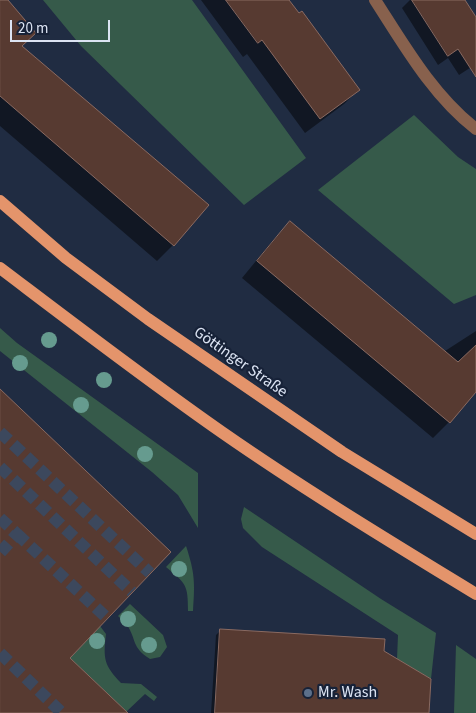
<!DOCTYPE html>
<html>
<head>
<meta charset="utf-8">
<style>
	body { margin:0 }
	#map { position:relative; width:476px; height:713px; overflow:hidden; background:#202c42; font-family:"Source Sans 3",sans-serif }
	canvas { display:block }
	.scale { position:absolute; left:10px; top:20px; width:100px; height:22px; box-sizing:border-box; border:2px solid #dce4f3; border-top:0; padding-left:6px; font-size:15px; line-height:18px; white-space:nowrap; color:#dce4f3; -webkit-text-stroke:4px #172238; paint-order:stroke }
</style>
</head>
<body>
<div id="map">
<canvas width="476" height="713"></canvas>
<div class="scale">20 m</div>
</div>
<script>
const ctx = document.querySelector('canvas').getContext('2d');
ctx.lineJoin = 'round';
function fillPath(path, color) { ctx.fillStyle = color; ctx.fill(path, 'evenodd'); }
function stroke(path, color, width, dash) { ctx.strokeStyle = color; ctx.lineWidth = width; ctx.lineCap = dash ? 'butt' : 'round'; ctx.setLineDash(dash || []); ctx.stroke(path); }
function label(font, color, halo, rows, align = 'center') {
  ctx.font = font + ' "Source Sans 3",sans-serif'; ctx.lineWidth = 4.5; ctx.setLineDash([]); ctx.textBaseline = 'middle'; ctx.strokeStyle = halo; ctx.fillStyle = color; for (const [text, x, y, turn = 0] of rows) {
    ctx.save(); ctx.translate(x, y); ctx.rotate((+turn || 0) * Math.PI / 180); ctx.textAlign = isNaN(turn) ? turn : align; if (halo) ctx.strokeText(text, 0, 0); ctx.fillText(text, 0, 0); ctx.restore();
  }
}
const green = new Path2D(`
	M 43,0 L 192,0 L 306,158 L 244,205 L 81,46 Z
	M 414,115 L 458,157 L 476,169 L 476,295 L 454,304 L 318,190 Z
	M 0,328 L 17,343 L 198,473 L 198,528 L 178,495 L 152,472 L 0,351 Z
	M 244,507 L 381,599 L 436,633 L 431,679 L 397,659 L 398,635 L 262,547 L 243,528 L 241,519 Z
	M 186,546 C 195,573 195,583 193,611 L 188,611 C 188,584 186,584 166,567 Z
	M 130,604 L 163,635 L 167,647 L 160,657 L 150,659 C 131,647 137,640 127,625 C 125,622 121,619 118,616 Z
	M 100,626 L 106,634 C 103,659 104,665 121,683 L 141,684 L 157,697 L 154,701 L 145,694 L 126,712 L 70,658 Z
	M 456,645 L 476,659 L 476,713 L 454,713 Z`);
const shadow = new Path2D(`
	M 0,0 L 7,0 L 21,46 L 173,245 L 157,261 L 0,126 Z
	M 201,0 L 288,0 L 358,90 L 344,104 L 305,133 L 247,54 L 243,57 Z
	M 410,0 L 457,0 L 476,29 L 476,64 L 459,75 L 448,58 L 438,65 L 402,8 Z
	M 290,223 L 445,351 L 476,331 L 476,390 L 449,422 L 433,438 L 242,278 L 274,239 Z
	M 221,630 L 383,651 L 428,713 L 211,713 L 216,635 Z`);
const building = new Path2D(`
	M 0,0 L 8,0 L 36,33 L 22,46 L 209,205 L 174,246 L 0,96 Z
	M 226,0 L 289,0 L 299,13 L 302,11 L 360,90 L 320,119 L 262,40 L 258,43 Z
	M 412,0 L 465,0 L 476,17 L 476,77 L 458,49 L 448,56 Z
	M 290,221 L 458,362 L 476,345 L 476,392 L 450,423 L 257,261 Z
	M 0,389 L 171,552 L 70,658 L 128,713 L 0,713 Z
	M 220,629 L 385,639 L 384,651 L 431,679 L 429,713 L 215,713 Z`);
const minorTunnel = new Path2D(`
	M 0,432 L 150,573
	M 0,467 L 132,592
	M 0,518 L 17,534 L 0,553
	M 17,534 L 107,618
	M 0,653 L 62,713`);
const minor = new Path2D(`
	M 375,0 C 404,45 433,96 476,129`);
const major = new Path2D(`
	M 0,201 L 66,258 L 148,319 L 342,452 L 476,534
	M 0,268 C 74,324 147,380 223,433 C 305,490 391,542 476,594`);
const trees = [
	[49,340],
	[20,363],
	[104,380],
	[81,405],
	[145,454],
	[179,569],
	[128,619],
	[97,641],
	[149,645]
];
const markers = [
	[308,693,5,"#5c6f8a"]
];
const streetNames = [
	["Göttinger Straße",240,363,35]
];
const poiNames = [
	["Mr. Wash",318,693]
];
fillPath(green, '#365a4a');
fillPath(shadow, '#0007');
fillPath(building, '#573a31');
stroke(building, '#8a6a61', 1);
stroke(minorTunnel, '#3c485d', 12, [12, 6]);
stroke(minor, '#88614d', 12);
stroke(major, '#e4946b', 12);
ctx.fillStyle = '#669b8f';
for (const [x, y] of trees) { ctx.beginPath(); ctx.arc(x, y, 8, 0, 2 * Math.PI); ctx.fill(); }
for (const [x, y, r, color] of markers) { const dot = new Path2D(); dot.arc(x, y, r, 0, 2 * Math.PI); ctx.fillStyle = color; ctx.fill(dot); stroke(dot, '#172238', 2); }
label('16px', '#dce4f3', '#172238', streetNames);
label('16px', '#dce4f3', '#172238', poiNames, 'left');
</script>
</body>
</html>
